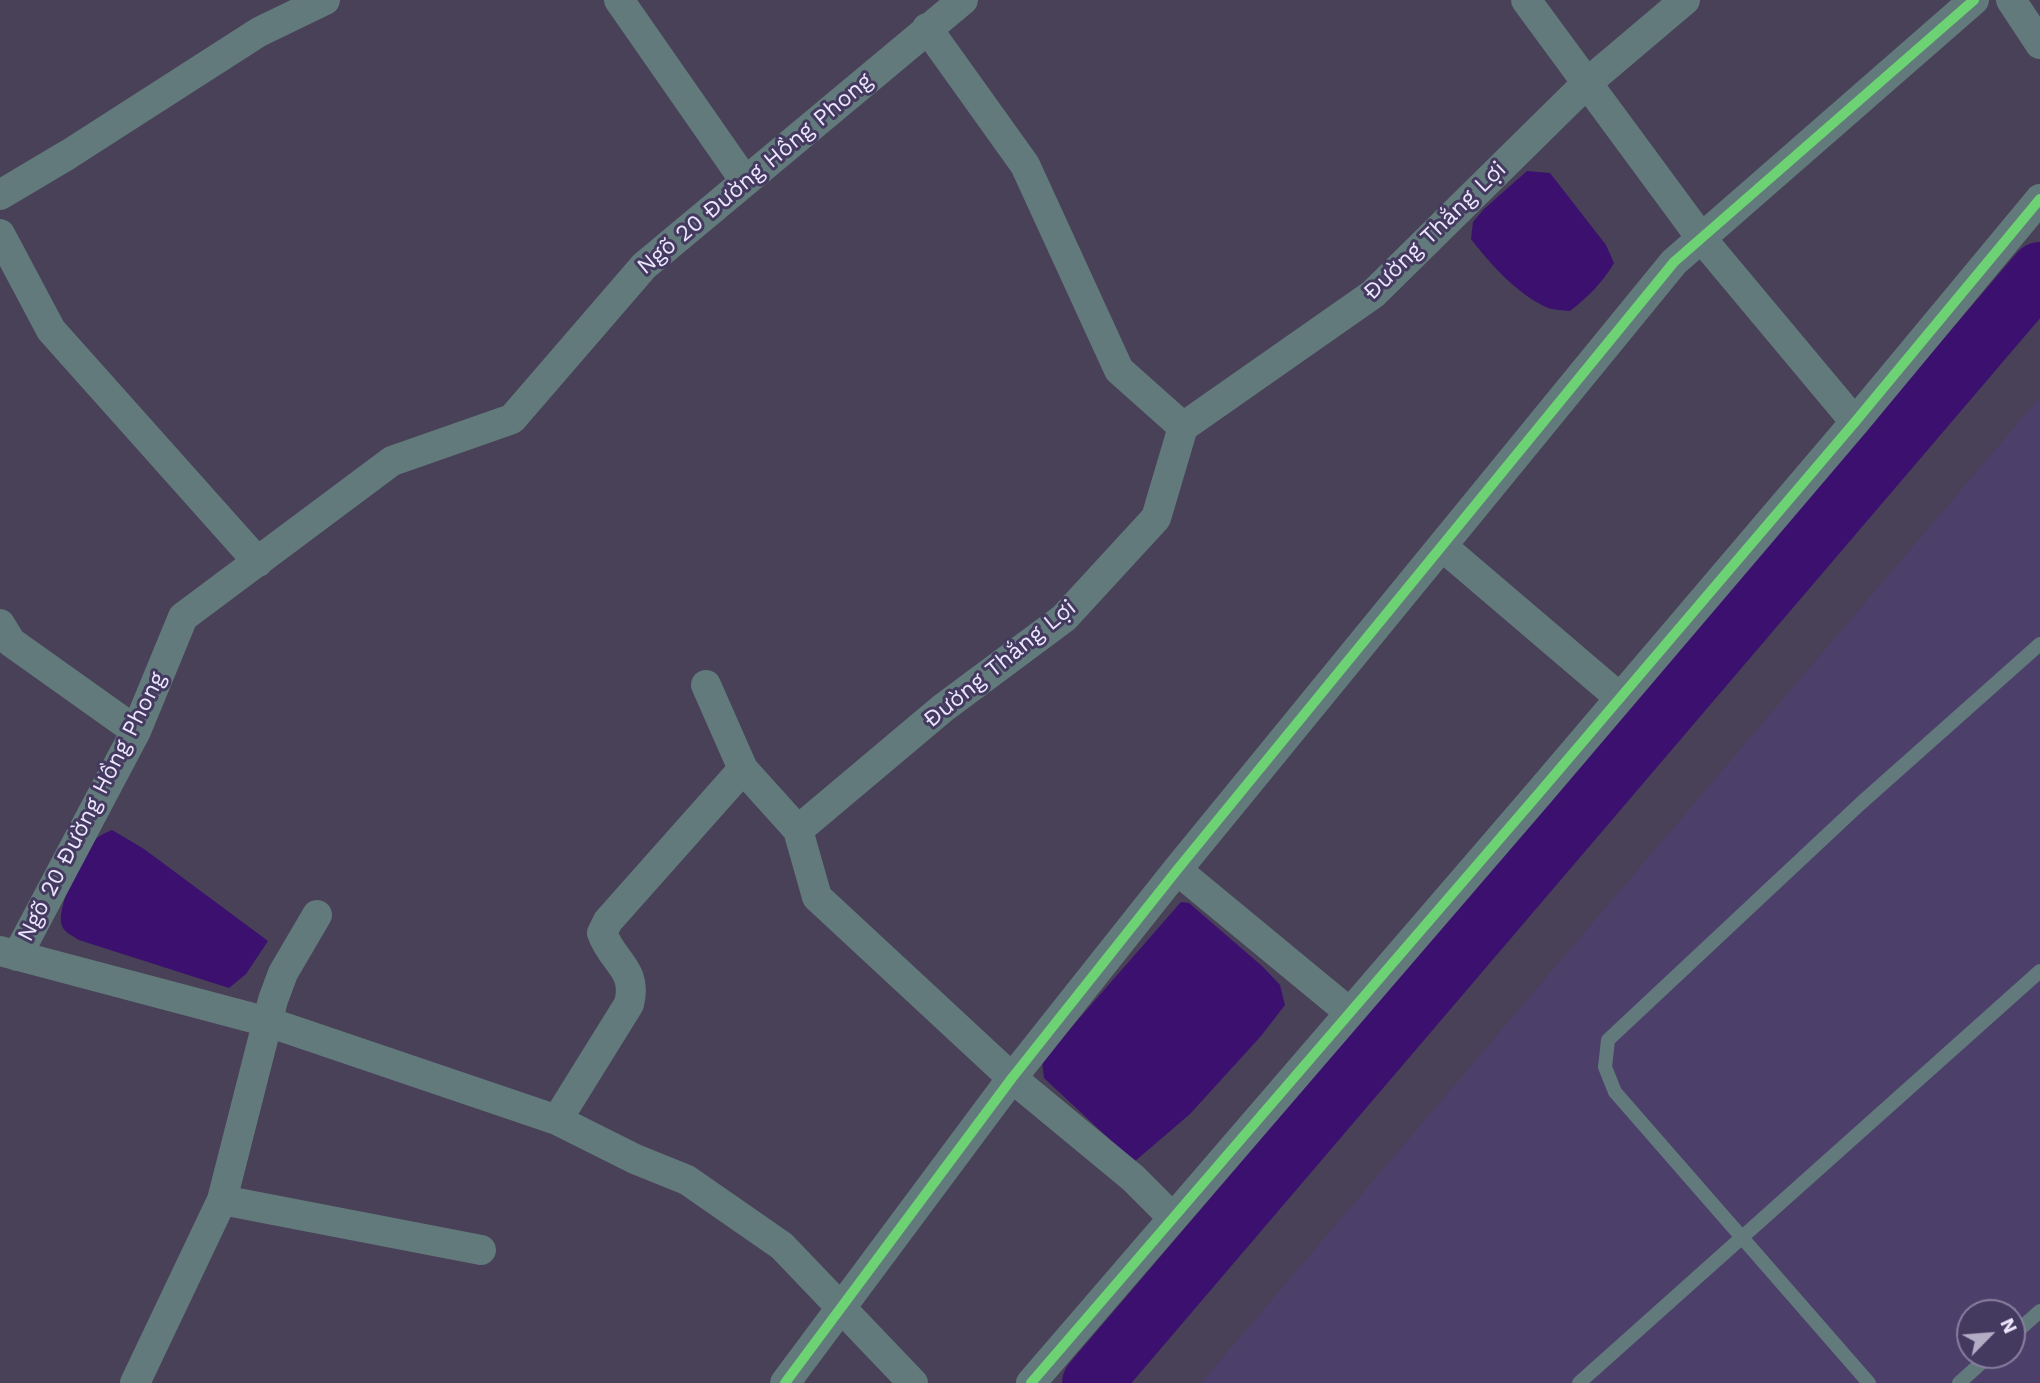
<!DOCTYPE html>
<html>
<head>
<meta charset="utf-8">
<style>
	body { margin:0 }
	#map { position:relative; width:2040px; height:1383px; overflow:hidden; background:#484157; font-family:"Work Sans",sans-serif }
	canvas { display:block }
	.north { position:absolute; left:1956px; top:1299px; width:70px; height:70px; box-sizing:border-box; background:#44395f; border:2px solid #877e9f; border-radius:50%; rotate:65deg; font-size:19px; font-weight:700; line-height:28px; text-align:center; color:#ebe6fe }
	.north::after { content:''; display:block; margin:auto; width:24px; height:32px; background:#b2acc4; clip-path:polygon(50% 0,100% 100%,50% 72%,0 100%) }
</style>
</head>
<body>
<div id="map">
<canvas width="2040" height="1383"></canvas>
<div class="north">N</div>
</div>
<script>
const ctx = document.querySelector('canvas').getContext('2d');
ctx.lineJoin = 'round';
function fillPath(path, color) { ctx.fillStyle = color; ctx.fill(path, 'evenodd'); }
function stroke(path, color, width, dash) { ctx.strokeStyle = color; ctx.lineWidth = width; ctx.lineCap = dash ? 'butt' : 'round'; ctx.setLineDash(dash || []); ctx.stroke(path); }
function label(font, color, halo, rows, align = 'center') {
  ctx.font = font + ' "Work Sans",sans-serif'; ctx.lineWidth = 6; ctx.setLineDash([]); ctx.textBaseline = 'middle'; ctx.strokeStyle = halo; ctx.fillStyle = color; for (const [text, x, y, turn = 0] of rows) {
    ctx.save(); ctx.translate(x, y); ctx.rotate((+turn || 0) * Math.PI / 180); ctx.textAlign = isNaN(turn) ? turn : align; if (halo) ctx.strokeText(text, 0, 0); ctx.fillText(text, 0, 0); ctx.restore();
  }
}
const built = new Path2D(`
	M 2040,397 L 2040,1383 L 1201,1383 ZM 1970,1313 L 2012,1313 L 2012,1355 L 1970,1355 Z`);
const water = new Path2D(`
	M 1527,171 L 1550,173 L 1606,245 L 1614,263 C 1603,282 1588,297 1570,311 C 1563,310 1555,310 1548,308 C 1517,294 1491,265 1471,239 L 1473,222 L 1484,209 Z
	M 112,830 L 144,849 L 268,941 L 246,974 L 229,988 L 79,940 C 72,935 62,932 61,922 C 59,903 81,856 93,842 C 98,836 105,833 112,830 Z
	M 1181,902 L 1189,903 L 1263,967 L 1280,985 L 1285,1005 L 1261,1036 L 1190,1114 L 1134,1162 L 1044,1078 L 1042,1061 Z`);
const river = new Path2D(`
	M 1092,1383 L 2040,272`);
const service = new Path2D(`
	M 2012,1336 L 2040,1311
	M 1579,1383 L 2040,971
	M 1869,1383 L 1615,1092 L 1605,1067 L 1608,1040 L 1860,804 L 2040,644
	M 1959,1383 L 1990,1355`);
const minor = new Path2D(`
	M 619,0 L 745,181
	M 1685,0 L 1587,83 L 1702,239 L 1855,422
	M 2011,0 L 2040,44
	M 927,28 L 1025,165 L 1119,370 L 1183,427
	M 0,195 L 69,154 L 259,32 L 325,0
	M 0,234 L 51,330 L 258,562
	M 1443,547 L 1620,698
	M 0,624 L 11,642 L 136,731
	M 706,685 L 743,769 L 798,830 L 943,708 L 1064,618 L 1156,518 L 1183,427 L 1373,294 L 1587,83 L 1526,0
	M 798,830 L 817,897 L 1012,1078 L 1133,1178 L 1172,1217
	M 1177,870 L 1349,1012
	M 0,951 L 268,1022 L 557,1120 L 635,1159 L 687,1180 L 782,1246 L 913,1383
	M 17,956 L 136,731 L 183,617 L 392,461 L 512,419 L 644,266 L 963,0
	M 557,1120 L 629,1004 C 638,969 613,963 602,933 L 608,921 L 743,769
	M 222,1200 L 481,1250
	M 135,1383 L 222,1200 L 273,1000 L 283,973 L 317,915
	M 785,1383 L 1012,1078 L 1177,870 L 1674,262 L 1974,0
	M 1031,1383 L 1540,792 L 1855,422 L 2040,199`);
const cycleway = new Path2D(`
	M 785,1383 L 1012,1078 L 1177,870 L 1674,262 L 1974,0
	M 1031,1383 L 1540,792 L 1855,422 L 2040,199`);
const streetNames = [
	["Ngõ 20 Đường Hồng Phong",755,174,-40],
	["Đường Thắng Lợi",1435,231,-44],
	["Đường Thắng Lợi",1000,664,-39],
	["Ngõ 20 Đường Hồng Phong",92,807,-63]
];
fillPath(built, '#4c406a');
fillPath(water, '#3b106f');
stroke(river, '#3b106f', 60);
stroke(service, '#637a7c', 14);
stroke(minor, '#637a7c', 30);
stroke(cycleway, '#6cd273', 10);
label('23px', '#ebe6fe', '#44395f', streetNames);
</script>
</body>
</html>
